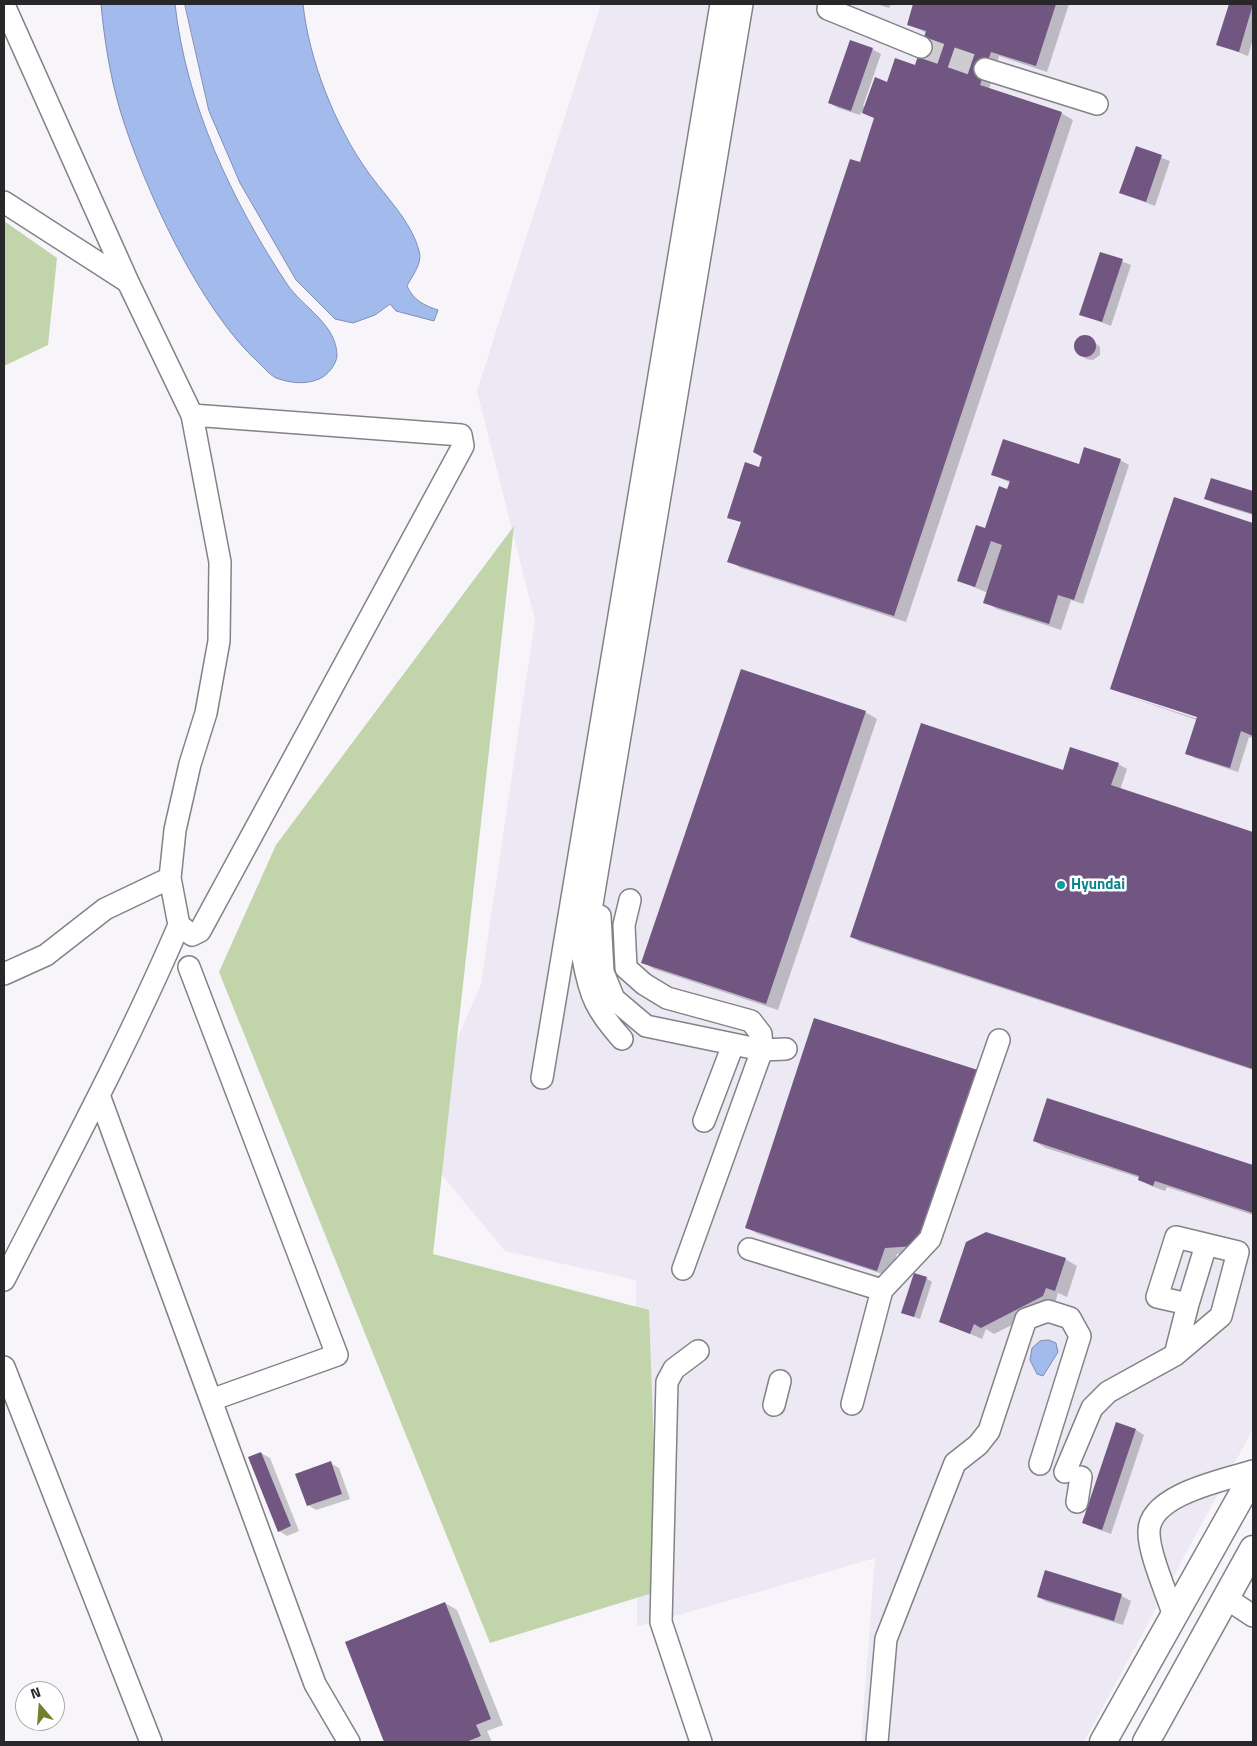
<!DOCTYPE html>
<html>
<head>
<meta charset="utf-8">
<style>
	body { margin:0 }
	#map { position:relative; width:1257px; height:1746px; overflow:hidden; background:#f7f5fa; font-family:"Titillium Web",sans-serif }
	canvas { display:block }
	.frame { position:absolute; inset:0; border:5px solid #28282a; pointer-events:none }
	.north { position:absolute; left:15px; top:1681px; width:50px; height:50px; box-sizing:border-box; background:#fff; border:1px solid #a9a9aa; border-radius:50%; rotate:342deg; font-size:14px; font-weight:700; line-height:20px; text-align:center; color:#28282a }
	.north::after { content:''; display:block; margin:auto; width:18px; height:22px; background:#72802e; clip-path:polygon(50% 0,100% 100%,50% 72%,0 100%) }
</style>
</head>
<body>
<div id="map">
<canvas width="1257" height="1746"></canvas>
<div class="frame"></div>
<div class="north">N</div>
</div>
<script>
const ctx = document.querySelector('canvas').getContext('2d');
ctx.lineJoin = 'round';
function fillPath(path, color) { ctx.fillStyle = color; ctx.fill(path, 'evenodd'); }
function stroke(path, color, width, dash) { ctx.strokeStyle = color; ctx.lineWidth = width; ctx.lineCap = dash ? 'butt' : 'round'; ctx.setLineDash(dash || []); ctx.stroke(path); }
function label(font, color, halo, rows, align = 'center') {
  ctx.font = font + ' "Titillium Web",sans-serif'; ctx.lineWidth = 5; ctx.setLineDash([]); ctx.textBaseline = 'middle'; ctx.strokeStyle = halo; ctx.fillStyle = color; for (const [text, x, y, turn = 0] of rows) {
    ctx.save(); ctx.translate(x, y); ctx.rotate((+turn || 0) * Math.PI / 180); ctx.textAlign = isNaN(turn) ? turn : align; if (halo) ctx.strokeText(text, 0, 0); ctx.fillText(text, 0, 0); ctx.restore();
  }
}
const built = new Path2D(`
	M 601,4 L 1253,4 L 1253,1429 L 1084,1742 L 861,1742 L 875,1558 L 637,1627 L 636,1280 L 505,1251 L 441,1174 L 442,1074 L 481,984 L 535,620 L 477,391 Z`);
const green = new Path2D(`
	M 4,221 L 57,258 L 48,345 L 4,366 Z
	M 514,526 L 433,1254 L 649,1310 L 659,1591 L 490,1643 L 219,972 L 276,845 Z`);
const water = new Path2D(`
	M 101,4 L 175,4 C 186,104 232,201 287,284 C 303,308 337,324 337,356 C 336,365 327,376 319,379 C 305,385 290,383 276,378 C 270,375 264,368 259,363 C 200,310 143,186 120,110 C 110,76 104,38 101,4 Z
	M 185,4 L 303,4 C 309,60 335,126 368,172 C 385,196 412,222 419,251 C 423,263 412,276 407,286 C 413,300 425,306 438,310 L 434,321 L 396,311 L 390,304 L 375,315 L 353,323 L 335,319 L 296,280 L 240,183 L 209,111 Z
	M 1049,1340 L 1056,1343 L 1058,1352 L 1043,1376 L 1037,1374 L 1030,1360 L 1032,1348 L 1040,1341 Z`);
const shadow = new Path2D(`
	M 876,4 L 891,4 L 889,8 Z
	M 915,4 L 1069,4 L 1047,72 L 999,56 L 989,89 L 1061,113 L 1073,120 L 906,622 L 741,568 L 729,561 L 745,522 L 729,517 L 760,469 L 876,118 L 861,112 L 860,115 L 838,108 L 830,103 L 872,49 L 881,54 L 863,106 L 866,107 L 888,83 L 916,66 L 927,33 L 908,24 Z
	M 1230,4 L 1253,4 L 1253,39 L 1248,56 L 1217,44 Z
	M 1136,148 L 1170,161 L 1155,206 L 1121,193 Z
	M 1101,253 L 1131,265 L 1111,326 L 1081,314 Z
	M 1082,337 L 1090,338 L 1100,347 L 1100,355 L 1093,360 L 1086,359 L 1076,351 L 1076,342 Z
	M 1120,460 L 1129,465 L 1083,604 L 1071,600 L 1061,630 L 997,609 L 985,602 L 988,593 L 959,581 L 1008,490 L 1010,483 L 992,474 L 1084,467 Z
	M 1212,479 L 1253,492 L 1253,515 L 1214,503 L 1206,498 Z
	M 1175,499 L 1253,524 L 1253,738 L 1249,737 L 1238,772 L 1195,758 L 1187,753 L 1197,720 L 1121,694 L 1198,719 L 1198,717 L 1112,689 Z
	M 865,712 L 877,719 L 778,1010 L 654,969 L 643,962 Z
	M 1118,764 L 1127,769 L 1120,790 L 1253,833 L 1253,1070 L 860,942 L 852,937 L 1064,771 Z
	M 980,1073 L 927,1252 L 897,1254 L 889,1276 L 758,1234 L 747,1228 Z
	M 1048,1100 L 1253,1167 L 1253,1215 L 1167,1187 L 1165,1191 L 1151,1186 L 1140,1178 L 1046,1148 L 1034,1141 Z
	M 1065,1259 L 1077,1266 L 1067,1297 L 1058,1293 L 1055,1303 L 994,1334 L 986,1329 L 982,1339 L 940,1321 Z
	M 926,1278 L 932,1282 L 920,1319 L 902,1313 Z
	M 1136,1430 L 1144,1435 L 1111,1534 L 1092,1527 L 1083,1522 Z
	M 261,1453 L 270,1458 L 299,1531 L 287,1536 L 279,1531 Z
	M 330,1463 L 339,1468 L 350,1499 L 316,1510 L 308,1505 Z
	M 1046,1572 L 1122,1596 L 1131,1601 L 1123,1625 L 1047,1602 L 1038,1597 Z
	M 445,1603 L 457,1610 L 503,1725 L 487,1731 L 492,1742 L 386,1742 L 346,1642 Z`);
const building = new Path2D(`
	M 913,4 L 1056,4 L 1036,66 L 991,52 L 980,85 L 1062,112 L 894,616 L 727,562 L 741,522 L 727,518 L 745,462 L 759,467 L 762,457 L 753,452 L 850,159 L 860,162 L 874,118 L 862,113 L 875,77 L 887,82 L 895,58 L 915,65 L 926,31 L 907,25 Z
	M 1229,4 L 1253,4 L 1239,52 L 1216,45 Z
	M 850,40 L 873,48 L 851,111 L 828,103 Z
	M 1136,146 L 1162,155 L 1146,202 L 1119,193 Z
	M 1100,252 L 1123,259 L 1102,322 L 1079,315 Z
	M1074 346a11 11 0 1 1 22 0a11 11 0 1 1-22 0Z
	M 1003,439 L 1079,464 L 1084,447 L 1121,459 L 1074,600 L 1058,595 L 1049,624 L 983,603 L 1002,545 L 991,541 L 975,587 L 957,581 L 976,525 L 985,528 L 999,486 L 1007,489 L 1010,481 L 991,475 Z
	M 1211,478 L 1253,491 L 1253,514 L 1204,499 Z
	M 1174,497 L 1253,523 L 1253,736 L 1241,731 L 1230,768 L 1185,754 L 1197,717 L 1110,689 Z
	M 741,669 L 866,711 L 766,1004 L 641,963 Z
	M 921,723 L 1063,770 L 1070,747 L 1119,763 L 1111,785 L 1253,832 L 1253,1069 L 850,937 Z
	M 814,1018 L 981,1071 L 916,1246 L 885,1248 L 877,1271 L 745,1228 Z
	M 1047,1098 L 1253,1165 L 1253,1213 L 1155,1181 L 1153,1186 L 1138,1180 L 1139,1176 L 1033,1141 Z
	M 986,1232 L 1066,1258 L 1055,1291 L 1046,1288 L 1043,1296 L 981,1328 L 974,1324 L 970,1334 L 939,1322 L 966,1242 Z
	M 914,1273 L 927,1277 L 914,1317 L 901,1313 Z
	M 1116,1422 L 1136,1429 L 1102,1530 L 1082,1523 Z
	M 261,1452 L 291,1526 L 278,1532 L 248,1457 Z
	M 331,1461 L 342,1494 L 307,1506 L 295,1474 Z
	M 1045,1570 L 1122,1594 L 1114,1621 L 1037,1597 Z
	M 445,1602 L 491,1719 L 476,1725 L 481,1736 L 466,1742 L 384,1742 L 345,1642 Z`);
const minorTunnel = new Path2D(`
	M 921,47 L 985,69`);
const minor = new Path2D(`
	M 4,5 L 128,282 L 4,202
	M 828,9 L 921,47
	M 985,69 L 1097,104
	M 128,282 L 192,415
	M 192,415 L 461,435 L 463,446 L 200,931 L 192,935 L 179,925 L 170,878 L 175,830 L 190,764 L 206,713 L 219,641 L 220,562 Z
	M 630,900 L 624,925 L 626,968 L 644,984 L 667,998 L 751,1021 L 761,1034 L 762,1050 L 683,1269
	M 600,916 L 603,972 L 614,999 L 646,1026 L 762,1050 L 786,1049
	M 189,967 L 337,1355 L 211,1400
	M 4,974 L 46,955 L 105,909 L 170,878
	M 622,1039 C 596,1010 590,996 583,958 L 742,4
	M 542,1078 L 721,4
	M 99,1095 L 315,1684 L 349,1742
	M 704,1121 L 733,1045
	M 749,1249 L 882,1290 L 930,1239 L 999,1040
	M 4,1280 C 64,1163 127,1046 179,925
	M 1188,1304 L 1206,1245
	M 698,1351 L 674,1369 L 667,1382 L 661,1622 L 701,1742
	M 4,1367 L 151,1742
	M 852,1404 L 882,1290
	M 774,1405 L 780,1381
	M 1065,1472 L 1092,1408 L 1108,1392 L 1175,1355 L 1221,1316 L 1238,1252 L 1176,1237 L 1157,1297 L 1188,1304 L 1175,1355
	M 1077,1502 L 1081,1477
	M 1226,1598 L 1253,1616
	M 1174,1616 C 1167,1594 1148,1552 1149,1531 C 1150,1494 1225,1480 1253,1471
	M 877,1742 L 886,1639 L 955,1463 L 978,1445 L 989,1431 L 1026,1319 L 1048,1311 L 1070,1318 L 1080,1336 L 1040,1464`);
const major = new Path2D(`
	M 1103,1742 L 1253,1475
	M 1146,1742 L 1253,1549`);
const markers = [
	[1061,885,5,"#0f9aa8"]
];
const cultureNames = [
	["Hyundai",1071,885]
];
fillPath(built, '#ece8f4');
fillPath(green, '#c1d4aa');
fillPath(water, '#a2baec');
stroke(water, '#7d8eb2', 1);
fillPath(shadow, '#0003');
fillPath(building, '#725682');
stroke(minorTunnel, '#ceccd0', 21, [21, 11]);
stroke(minor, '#838286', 24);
stroke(major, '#838286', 29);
stroke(minor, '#fff', 21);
stroke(major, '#fff', 26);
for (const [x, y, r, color] of markers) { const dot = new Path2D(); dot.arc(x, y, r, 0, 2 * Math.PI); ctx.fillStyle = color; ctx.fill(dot); stroke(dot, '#fff', 2); }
label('bold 15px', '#0d838f', '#fff', cultureNames, 'left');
</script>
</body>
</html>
